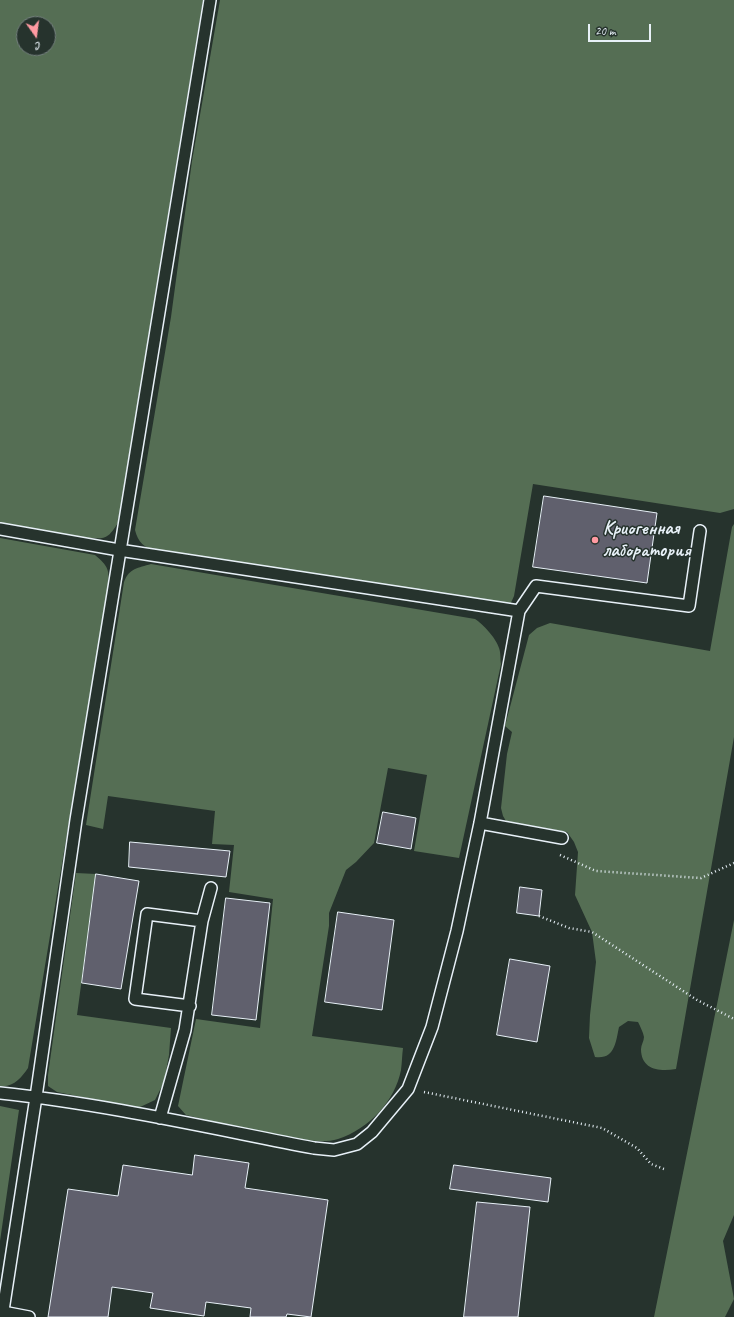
<!DOCTYPE html>
<html>
<head>
<meta charset="utf-8">
<style>
	body { margin:0 }
	#map { position:relative; width:734px; height:1317px; overflow:hidden; background:#26332d; font-family:Caveat,sans-serif }
	canvas { display:block }
	.north { position:absolute; left:16px; top:16px; width:40px; height:40px; box-sizing:border-box; background:#26332d; border:1px solid #747f7e; border-radius:50%; rotate:166deg; font-size:11px; font-weight:700; line-height:16px; text-align:center; color:#e8f1f8 }
	.north::after { content:''; display:block; margin:auto; width:14px; height:18px; background:#ff9aa2; clip-path:polygon(50% 0,100% 100%,50% 72%,0 100%) }
	.scale { position:absolute; left:588px; top:24px; width:63px; height:18px; box-sizing:border-box; border:2px solid #e8f1f8; border-top:0; padding-left:5px; font-size:12px; line-height:14px; white-space:nowrap; color:#e8f1f8; -webkit-text-stroke:3px #26332d; paint-order:stroke }
</style>
</head>
<body>
<div id="map">
<canvas width="734" height="1317"></canvas>
<div class="north">С</div>
<div class="scale">20 m</div>
</div>
<script>
const ctx = document.querySelector('canvas').getContext('2d');
ctx.lineJoin = 'round';
function fillPath(path, color) { ctx.fillStyle = color; ctx.fill(path, 'evenodd'); }
function stroke(path, color, width, dash) { ctx.strokeStyle = color; ctx.lineWidth = width; ctx.lineCap = dash ? 'butt' : 'round'; ctx.setLineDash(dash || []); ctx.stroke(path); }
function label(font, color, halo, rows, align = 'center') {
  ctx.font = font + ' Caveat,sans-serif'; ctx.lineWidth = 3; ctx.setLineDash([]); ctx.textBaseline = 'middle'; ctx.strokeStyle = halo; ctx.fillStyle = color; for (const [text, x, y, turn = 0] of rows) {
    ctx.save(); ctx.translate(x, y); ctx.rotate((+turn || 0) * Math.PI / 180); ctx.textAlign = isNaN(turn) ? turn : align; if (halo) ctx.strokeText(text, 0, 0); ctx.fillText(text, 0, 0); ctx.restore();
  }
}
const green = new Path2D(`
	M 0,0 L 203,0 L 118,523 C 108,538 107,539 89,538 L 0,523 ZM 24,24 L 48,24 L 48,48 L 24,48 Z
	M 220,0 L 734,0 L 734,509 L 720,513 L 533,484 L 514,596 L 510,605 L 157,551 C 144,548 138,542 135,530 L 171,317 L 192,161 Z
	M 734,524 L 734,737 L 676,1069 C 660,1072 641,1070 641,1049 C 641,1045 644,1041 644,1037 C 643,1032 640,1026 638,1022 L 628,1021 L 619,1027 C 616,1041 615,1060 595,1057 L 589,1038 L 590,1015 L 596,962 L 592,932 L 575,895 L 578,852 L 574,842 L 567,832 L 506,821 L 503,816 L 501,808 L 507,754 L 512,732 L 505,726 L 529,635 L 537,628 L 550,623 L 710,651 L 732,527 Z
	M 0,538 L 95,555 C 108,566 110,570 108,587 L 28,1068 C 22,1077 13,1088 0,1086 Z
	M 151,564 L 475,619 C 483,624 496,638 499,648 C 501,653 500,659 501,664 L 459,858 L 414,851 L 427,775 L 388,768 L 374,843 L 356,862 L 346,870 L 329,913 L 329,926 L 312,1036 L 403,1048 C 402,1055 402,1063 401,1070 C 395,1101 369,1129 338,1139 C 322,1144 303,1139 287,1137 C 253,1131 219,1123 186,1115 L 178,1106 L 196,1019 L 260,1028 L 273,899 L 229,892 L 234,845 L 212,844 L 215,811 L 108,796 L 103,829 L 86,825 L 124,582 C 129,568 138,568 151,564 Z
	M 76,873 L 96,874 L 77,1015 L 171,1028 L 169,1055 L 164,1082 L 155,1100 L 138,1108 L 57,1092 L 48,1086 L 48,1075 Z
	M 734,920 L 734,1215 L 723,1241 L 734,1299 L 725,1317 L 654,1317 Z
	M 0,1106 L 19,1110 L 0,1241 Z`);
const building = new Path2D(`
	M 544,496 L 657,513 L 647,583 L 533,567 Z
	M 383,812 L 416,818 L 411,849 L 377,843 Z
	M 130,842 L 230,851 L 226,877 L 129,867 Z
	M 96,874 L 139,881 L 121,989 L 82,983 Z
	M 520,887 L 542,890 L 539,916 L 517,913 Z
	M 226,898 L 270,903 L 256,1020 L 212,1015 Z
	M 338,912 L 394,920 L 382,1010 L 325,1002 Z
	M 510,959 L 550,966 L 537,1042 L 497,1035 Z
	M 195,1155 L 249,1163 L 245,1188 L 328,1200 L 311,1317 L 287,1314 L 286,1317 L 250,1317 L 251,1308 L 206,1302 L 204,1316 L 150,1308 L 153,1293 L 112,1287 L 108,1317 L 48,1317 L 68,1189 L 118,1196 L 123,1165 L 192,1175 Z
	M 454,1165 L 551,1178 L 548,1202 L 450,1189 Z
	M 477,1202 L 530,1207 L 518,1317 L 464,1317 Z`);
const path = new Path2D(`
	M 560,855 L 596,871 L 701,878 L 734,863
	M 539,916 L 569,928 L 592,932 L 697,1000 L 734,1019
	M 424,1092 L 602,1128 L 637,1148 L 651,1164 L 664,1169`);
const lane = new Path2D(`
	M 0,529 L 119,550 L 519,611
	M 480,823 L 562,838
	M 190,1006 L 135,999 L 147,914 L 202,921
	M 0,1093 C 105,1104 210,1128 314,1148 L 334,1150 L 357,1144 L 372,1132 L 408,1089 L 432,1027 L 457,931 L 480,823 L 519,611 L 536,586 L 689,606 L 700,531
	M 160,1118 L 185,1030 L 202,921 L 211,888
	M 3,1312 L 29,1317
	M 2,1317 L 36,1097 L 76,820 L 210,0`);
const markers = [
	[595,540,4,"#ff9aa2"]
];
const poiNames = [
	["Криогенная",603,529],
	["лаборатория",603,551]
];
fillPath(green, '#556e54');
fillPath(building, '#60606d');
stroke(building, '#e8f1f8', 1);
stroke(lane, '#e8f1f8', 14);
stroke(path, '#e8f1f8', 2.5, [1, 3]);
stroke(lane, '#26332d', 11);
for (const [x, y, r, color] of markers) { const dot = new Path2D(); dot.arc(x, y, r, 0, 2 * Math.PI); ctx.fillStyle = color; ctx.fill(dot); stroke(dot, '#26332d', 1.5); }
label('bold 19px', '#e8f1f8', '#26332d', poiNames, 'left');
</script>
</body>
</html>
